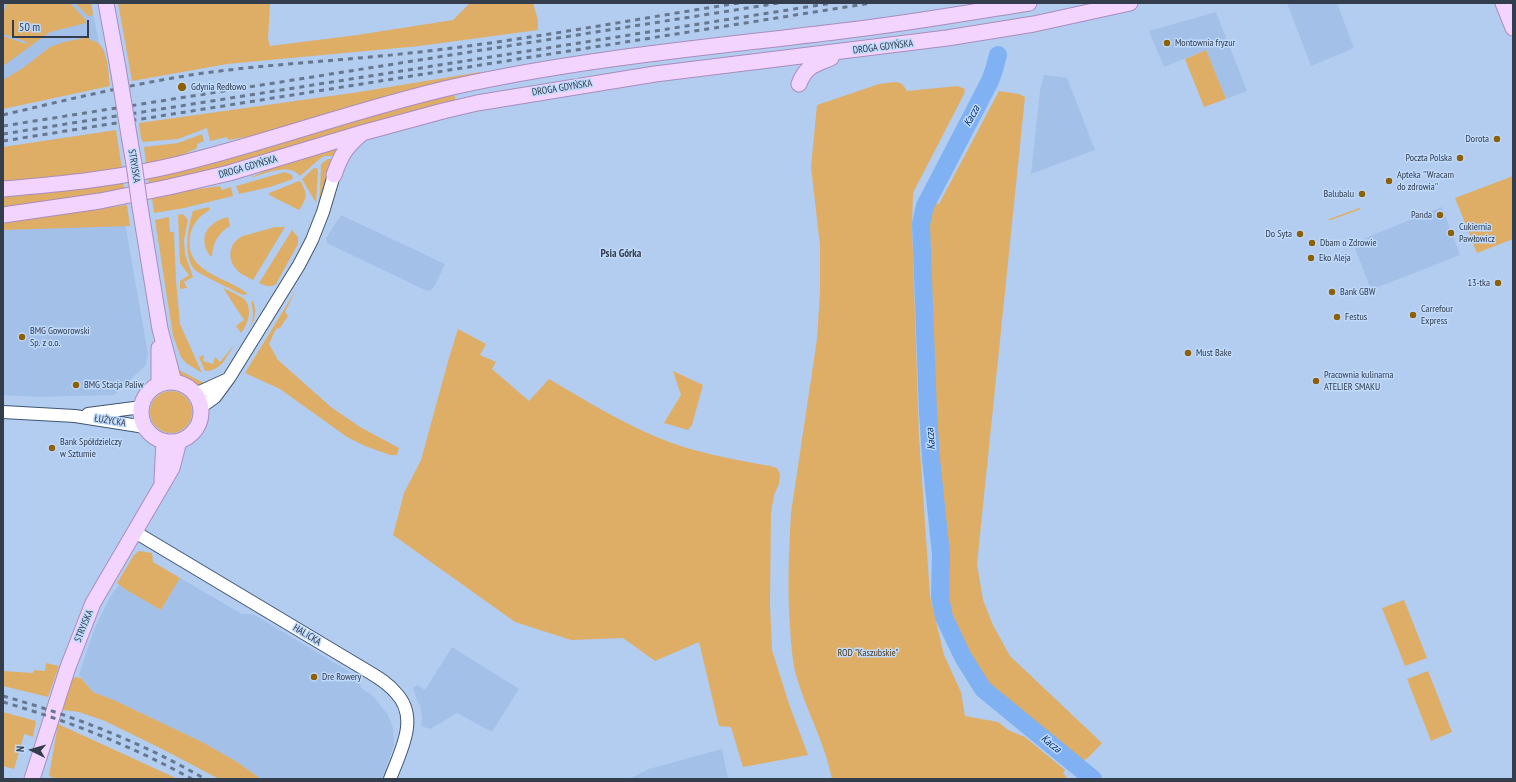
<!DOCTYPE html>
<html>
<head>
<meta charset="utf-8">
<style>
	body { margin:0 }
	#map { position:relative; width:1516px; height:782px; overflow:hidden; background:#b3cdf0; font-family:"PT Sans Narrow",sans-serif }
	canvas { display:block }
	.frame { position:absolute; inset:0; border:4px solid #333d4b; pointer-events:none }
	.north { position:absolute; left:12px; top:730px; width:40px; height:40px; -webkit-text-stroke:3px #c0dafd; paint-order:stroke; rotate:275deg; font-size:11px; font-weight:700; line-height:16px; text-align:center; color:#333d4b }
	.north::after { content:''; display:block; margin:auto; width:14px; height:18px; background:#333d4b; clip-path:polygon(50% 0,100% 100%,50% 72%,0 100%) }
	.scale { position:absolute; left:12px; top:20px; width:77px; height:18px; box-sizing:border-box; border:2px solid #333d4b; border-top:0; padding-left:5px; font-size:12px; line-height:14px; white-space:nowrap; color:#333d4b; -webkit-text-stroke:3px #c0dafd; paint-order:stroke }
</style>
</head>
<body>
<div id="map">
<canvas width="1516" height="782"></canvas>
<div class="frame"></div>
<div class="north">N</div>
<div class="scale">50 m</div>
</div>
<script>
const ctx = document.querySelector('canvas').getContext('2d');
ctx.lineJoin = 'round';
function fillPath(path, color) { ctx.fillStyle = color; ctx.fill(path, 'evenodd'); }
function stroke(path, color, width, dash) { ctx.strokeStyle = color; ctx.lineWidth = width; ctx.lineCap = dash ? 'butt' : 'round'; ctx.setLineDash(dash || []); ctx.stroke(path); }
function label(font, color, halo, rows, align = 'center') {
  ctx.font = font + ' "PT Sans Narrow",sans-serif'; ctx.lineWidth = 3; ctx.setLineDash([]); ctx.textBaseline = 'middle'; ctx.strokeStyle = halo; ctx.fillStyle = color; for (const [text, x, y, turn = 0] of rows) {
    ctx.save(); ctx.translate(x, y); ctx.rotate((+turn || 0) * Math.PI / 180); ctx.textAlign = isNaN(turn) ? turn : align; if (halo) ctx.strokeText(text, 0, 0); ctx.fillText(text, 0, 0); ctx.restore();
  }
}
const built = new Path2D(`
	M 3,3 L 91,3 L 99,43 L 104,50 L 108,71 L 3,96 Z
	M 1287,3 L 1337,3 L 1354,48 L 1311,66 Z
	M 1216,12 L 1247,91 L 1226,99 L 1206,50 L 1164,67 L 1149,31 Z
	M 1044,75 L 1067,78 L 1095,150 L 1031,174 L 1040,90 Z
	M 1442,207 L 1460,255 L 1371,290 L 1353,243 Z
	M 341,215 L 445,264 L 434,287 L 430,291 L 425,290 L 327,243 L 326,238 Z
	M 125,223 L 148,354 L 146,365 L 114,395 L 37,397 L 3,395 L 3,230 Z
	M 180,578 L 242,614 L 253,614 L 355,675 L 360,681 L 361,688 L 373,696 L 388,715 L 393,728 L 394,745 L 382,779 L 261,779 L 237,762 L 204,743 L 116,701 L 93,692 L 79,675 L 94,630 L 111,595 L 119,585 L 161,610 Z
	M 452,647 L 519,689 L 492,732 L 457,713 L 430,729 L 421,726 L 422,719 L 420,704 L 418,703 L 413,688 L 417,685 L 425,690 Z
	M 722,749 L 728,779 L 629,779 L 649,769 Z`);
const green = new Path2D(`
	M 7,3 L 70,3 L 85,19 L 86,23 L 50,32 L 3,66 L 3,36 L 26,44 L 27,42 L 3,34 L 3,13 Z
	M 75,3 L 91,3 L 93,13 L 92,16 L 88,16 Z
	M 118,3 L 270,3 L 268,39 L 270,46 L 357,35 L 453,20 L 470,3 L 533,3 L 538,20 L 538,30 L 419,46 L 227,64 L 132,81 Z
	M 90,37 L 90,40 C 109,42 108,72 110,86 L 3,109 L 3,80 L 23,68 L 50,47 L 64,42 Z
	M 1206,50 L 1226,99 L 1204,107 L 1185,59 Z
	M 480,72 L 481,74 L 270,133 L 228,140 L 227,137 L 210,141 L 207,128 L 178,139 L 143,142 L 141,139 L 139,123 L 359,92 Z
	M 894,82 C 902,82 903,85 907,91 L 957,86 L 963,88 L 965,90 L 964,94 L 913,193 L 912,225 L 919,436 L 930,596 L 944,655 L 961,692 L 965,716 L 998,722 L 1008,730 L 1025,737 L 1065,770 L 1063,773 L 1068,779 L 832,779 C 825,743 806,710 796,675 C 792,659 791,643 790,626 C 787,589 789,551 791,513 L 817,339 L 820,292 L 820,246 L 811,167 L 817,105 L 879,84 Z
	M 999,91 L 1019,94 L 1025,97 L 977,564 L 983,600 L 993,625 L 1010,656 L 1102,743 L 1088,758 L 1080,762 L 985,686 L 959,639 L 949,610 L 933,436 L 932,339 L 926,253 L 926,215 L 932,202 L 939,204 Z
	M 454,93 L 456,102 L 221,169 L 149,185 L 148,177 Z
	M 116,130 L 122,169 L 3,183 L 3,147 Z
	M 202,134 L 204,141 L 197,144 L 197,148 L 176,158 L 146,164 L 144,147 L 178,143 Z
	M 337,148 L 338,151 L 336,156 L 325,156 L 322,157 L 300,176 C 289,162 264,174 250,178 L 272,167 Z
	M 328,159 L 334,159 L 320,206 L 318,206 L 320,191 L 321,164 Z
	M 314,168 L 317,168 L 318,171 L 316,203 L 302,179 Z
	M 285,172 L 292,175 L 293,179 L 270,187 L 239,194 L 236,186 Z
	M 1513,176 L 1513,239 L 1477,253 L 1455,198 Z
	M 299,181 L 301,182 C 307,194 308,197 299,210 L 269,195 L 269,193 Z
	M 123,182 L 124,190 L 3,208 L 3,197 L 48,193 Z
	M 220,186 L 222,190 L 231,187 L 233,196 L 184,208 L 154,213 L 152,198 L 185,191 Z
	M 127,205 L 130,226 L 3,230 L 3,222 Z
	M 209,207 L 210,210 C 200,215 192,224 190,236 C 184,273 227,277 247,293 L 247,294 L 243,295 C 234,290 198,274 194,269 C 183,255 188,226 193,211 Z
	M 1359,208 L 1361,209 L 1331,220 L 1327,220 Z
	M 183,214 L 188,220 L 184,240 L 185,254 L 193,277 L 184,282 L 187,288 L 180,289 L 180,281 L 189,275 L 180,263 L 178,215 Z
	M 169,217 L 170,232 L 174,232 L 176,280 L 180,324 L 202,373 L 186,363 L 181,357 L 173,336 L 155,220 Z
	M 228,217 L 230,226 C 218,233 213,243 212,256 L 210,256 C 197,237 208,222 228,217 Z
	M 275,227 L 285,227 L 253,280 C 248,277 241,275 237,270 C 226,259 229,242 243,236 Z
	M 292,230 L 298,237 L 298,244 L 276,284 C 270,288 266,286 259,283 Z
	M 223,288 C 229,291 237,294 243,298 C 254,308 248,324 241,333 L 236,326 L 244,320 Z
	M 296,290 L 285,312 L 288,316 L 280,328 L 276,329 L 269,344 L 278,360 L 331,407 L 360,427 L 399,448 L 397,455 L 390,455 L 365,446 L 347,437 L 280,389 L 245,373 Z
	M 252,300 C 260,314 252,324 244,336 C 249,329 253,322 253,313 C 253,308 251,305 252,300 Z
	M 458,329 L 486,344 L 480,355 L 496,362 L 492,369 L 529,401 L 549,379 C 585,400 620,422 659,438 C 695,453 732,459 770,466 L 777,468 L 780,474 L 779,484 L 774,495 L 771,513 L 770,605 L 772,650 L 789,704 L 808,755 L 743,767 L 731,727 L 719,726 L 699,642 L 655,661 L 623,638 L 571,640 L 515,622 L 393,535 L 404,493 L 421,460 L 449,358 Z
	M 234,345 C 226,358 221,371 205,371 L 199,357 L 204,355 L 203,361 L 213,364 L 215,357 L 220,362 Z
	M 176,370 L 179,370 L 206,384 C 194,389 183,379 176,370 Z
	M 673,371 L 703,385 L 692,425 L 688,430 L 664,423 L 681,395 Z
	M150 412a21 21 0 1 1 42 0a21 21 0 1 1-42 0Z
	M 139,551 L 152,553 L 153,562 L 180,578 L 161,610 L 123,588 L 117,583 L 134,555 Z
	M 1404,600 L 1427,658 L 1405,666 L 1382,608 Z
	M 46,663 L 59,666 L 48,697 L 3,686 L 3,671 L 33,673 L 34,670 L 45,671 Z
	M 1428,671 L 1452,732 L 1431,741 L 1407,679 Z
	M 75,677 L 81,678 L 93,692 L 116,701 L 204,743 L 237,762 L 261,779 L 219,779 L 166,751 L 105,721 L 79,712 L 63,710 C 65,701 69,681 75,677 Z
	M 3,712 L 36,721 L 33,737 L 24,734 L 24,735 L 14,769 L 3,766 Z
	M 58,724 L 178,779 L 56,779 L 49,776 Z`);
const river = new Path2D(`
	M 998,55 L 994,70 L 990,81 L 925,206 L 921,224 L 928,412 L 931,459 L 941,554 L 940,597 L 944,617 L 963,657 L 983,689 L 1093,779`);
const minor = new Path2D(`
	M 195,394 L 228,379
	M 201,407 L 215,397 L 229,378 L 299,265 L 312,240 L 323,212 L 334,175
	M 3,412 L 75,416 L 145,427
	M 88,414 L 142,407
	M 135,532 L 369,672 C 379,678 389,684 396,693 C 420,718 400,752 390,779`);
const major = new Path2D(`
	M 106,3 L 118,68
	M 1503,3 L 1513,28
	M 799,84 C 806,66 814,65 831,58
	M 130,141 L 134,164
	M 334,175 C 341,155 345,148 361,134
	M 3,189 C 62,184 122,178 179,164 C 273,141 363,107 457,86 C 584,58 713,47 842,31 C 904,24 967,13 1029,3
	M 140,207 L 160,329 L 174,382
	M 3,215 L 100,201 L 169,187 L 229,173 L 362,133 L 443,111 L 477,103 L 655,74 L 947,38 L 1034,24 L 1130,3
	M 159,348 L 159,384
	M141 412a30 30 0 1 1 60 0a30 30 0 1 1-60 0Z
	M 162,481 L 164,441
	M 32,779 L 68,667 L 93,603 L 172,468 L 179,441`);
const rail = new Path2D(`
	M 3,115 C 70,99 136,83 204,73 C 279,63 354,60 428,51 C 532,39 635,19 739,3
	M 3,126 L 779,3
	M 3,134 L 832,3
	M 3,141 L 871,3
	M 3,696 C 74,716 141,742 205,779
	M 3,702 C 69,721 132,746 192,779`);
const majorBridge = new Path2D(`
	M 118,68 L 130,141
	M 134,164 L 140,207`);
const markers = [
	[1167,43,4,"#8d6006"],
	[182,87,5,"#8d6006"],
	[1497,139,4,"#8d6006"],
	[1460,158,4,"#8d6006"],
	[1389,181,4,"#8d6006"],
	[1362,194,4,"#8d6006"],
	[1440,215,4,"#8d6006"],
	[1451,233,4,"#8d6006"],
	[1300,234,4,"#8d6006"],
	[1312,243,4,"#8d6006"],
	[1311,258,4,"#8d6006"],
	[1498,283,4,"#8d6006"],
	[1332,292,4,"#8d6006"],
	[1413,315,4,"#8d6006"],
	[1337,317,4,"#8d6006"],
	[22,337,4,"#8d6006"],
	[1188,353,4,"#8d6006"],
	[1316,381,4,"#8d6006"],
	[76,385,4,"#8d6006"],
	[52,448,4,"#8d6006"],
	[314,677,4,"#8d6006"]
];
const poiNames = [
	["Montownia fryzur",1175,43],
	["Gdynia Redłowo",191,87],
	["Dorota",1489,139,"right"],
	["Poczta Polska",1452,158,"right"],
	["Apteka ''Wracam",1397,175],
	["do zdrowia''",1397,187],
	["Balubalu",1354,194,"right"],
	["Panda",1432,215,"right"],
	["Cukiernia",1459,227],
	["Pawłowicz",1459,239],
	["Do Syta",1292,234,"right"],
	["Dbam o Zdrowie",1320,243],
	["Eko Aleja",1319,258],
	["13-tka",1490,283,"right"],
	["Bank GBW",1340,292],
	["Carrefour",1421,309],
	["Express",1421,321],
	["Festus",1345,317],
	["BMG Goworowski",30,331],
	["Sp. z o.o.",30,343],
	["Must Bake",1196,353],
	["Pracownia kulinarna",1324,375],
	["ATELIER SMAKU",1324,387],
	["BMG Stacja Paliw",84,385],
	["Bank Spółdzielczy",60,442],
	["w Sztumie",60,454],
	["Dre Rowery",322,677]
];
const streetNames = [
	["DROGA GDYŃSKA",883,47,-7],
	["DROGA GDYŃSKA",562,88,-9],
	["STRYJSKA",134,166,81],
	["DROGA GDYŃSKA",248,167,-16],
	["ŁUŻYCKA",110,421,9],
	["STRYJSKA",84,626,-68],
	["HALICKA",307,635,31]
];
const parkNames = [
	["ROD \"Kaszubskie\"",868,653]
];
const waterNames = [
	["Kacza",972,116,-62],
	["Kacza",931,439,-95],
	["Kacza",1051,744,39]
];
const neighbourhoodNames = [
	["Psia Górka",621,254]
];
fillPath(built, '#a3c0e8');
fillPath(green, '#deae66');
stroke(river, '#80b1f3', 18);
stroke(minor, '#3f5573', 14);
stroke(major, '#a98dbf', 17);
stroke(minor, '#fff', 12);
stroke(major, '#f2d4fe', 15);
stroke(rail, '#67778e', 3, [5, 5]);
stroke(majorBridge, '#a98dbf', 17, []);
stroke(majorBridge, '#f2d4fe', 15);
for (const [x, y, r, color] of markers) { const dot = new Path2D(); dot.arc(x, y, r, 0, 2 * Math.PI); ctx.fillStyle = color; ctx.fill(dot); stroke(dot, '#c0dafd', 1.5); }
label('10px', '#333d4b', '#c0dafd', poiNames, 'left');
label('10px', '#333d4b', '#c0dafd', streetNames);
label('10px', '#4e3918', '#c0dafd', parkNames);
label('italic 11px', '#002f69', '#c0dafd', waterNames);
label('bold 11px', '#333d4b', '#c0dafd', neighbourhoodNames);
</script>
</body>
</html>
